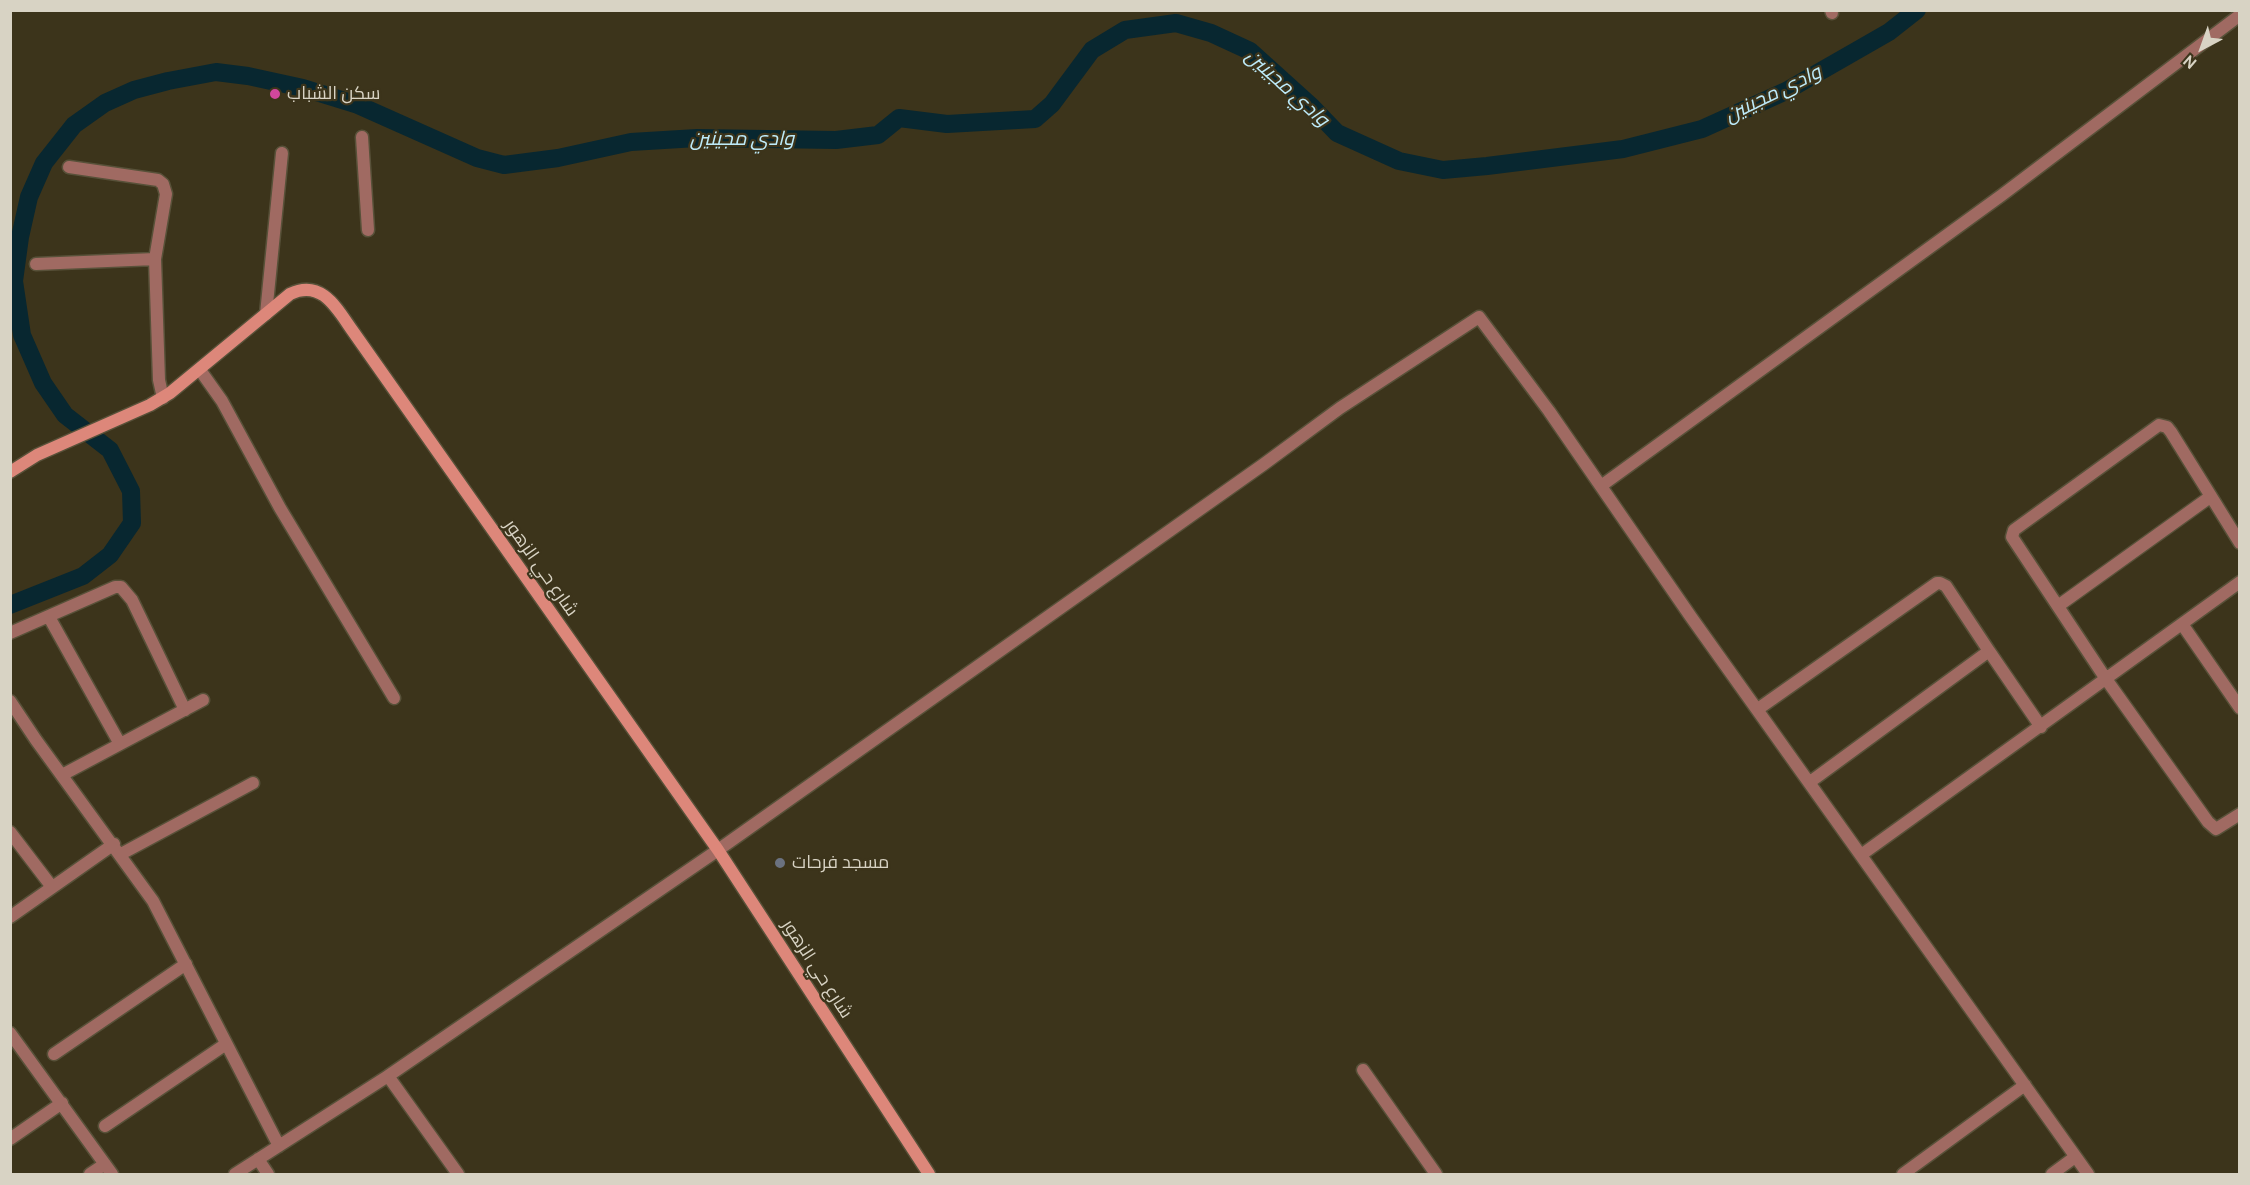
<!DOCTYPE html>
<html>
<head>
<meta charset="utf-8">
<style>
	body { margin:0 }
	#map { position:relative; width:2250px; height:1185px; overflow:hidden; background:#3c341b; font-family:Cabin,sans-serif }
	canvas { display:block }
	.frame { position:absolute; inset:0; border:12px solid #d8d3c4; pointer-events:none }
	.north { position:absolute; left:2172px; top:18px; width:60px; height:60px; -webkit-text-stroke:4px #3c341b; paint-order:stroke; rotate:221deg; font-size:16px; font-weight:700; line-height:24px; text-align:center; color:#d8d3c4 }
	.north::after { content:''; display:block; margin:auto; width:21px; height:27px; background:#d8d3c4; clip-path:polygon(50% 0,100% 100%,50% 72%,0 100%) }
</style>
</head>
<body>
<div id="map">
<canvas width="2250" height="1185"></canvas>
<div class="frame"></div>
<div class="north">N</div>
</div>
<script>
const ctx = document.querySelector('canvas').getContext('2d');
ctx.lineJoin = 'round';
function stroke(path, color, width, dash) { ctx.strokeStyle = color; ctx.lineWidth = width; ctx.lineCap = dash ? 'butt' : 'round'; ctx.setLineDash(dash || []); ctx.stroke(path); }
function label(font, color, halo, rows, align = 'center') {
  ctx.font = font + ' Cabin,Cairo,sans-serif'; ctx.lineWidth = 4.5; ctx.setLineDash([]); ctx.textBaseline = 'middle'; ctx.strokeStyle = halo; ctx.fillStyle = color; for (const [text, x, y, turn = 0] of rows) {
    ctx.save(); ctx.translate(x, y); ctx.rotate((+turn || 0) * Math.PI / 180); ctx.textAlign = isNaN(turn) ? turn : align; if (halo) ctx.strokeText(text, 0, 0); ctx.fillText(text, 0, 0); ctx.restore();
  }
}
const river = new Path2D(`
	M 10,605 L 83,576 L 110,555 L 132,523 L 131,491 L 110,450 L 65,415 L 43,383 L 22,335 L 14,281 L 20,237 L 29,197 L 44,163 L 74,125 L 105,103 L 134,90 L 168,81 L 216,72 L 248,76 L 303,88 L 358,105 L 477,158 L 504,165 L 558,158 L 631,142 L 697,138 L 836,140 L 878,135 L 899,118 L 947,124 L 1035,119 L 1052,104 L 1092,50 L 1125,30 L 1176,23 L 1211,33 L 1250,51 L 1312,107 L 1337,133 L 1399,161 L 1443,170 L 1487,166 L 1623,149 L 1702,129 L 1786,91 L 1889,32 L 1917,10`);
const street = new Path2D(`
	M 1831,10 L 1832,13
	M 362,137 L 368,230
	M 69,167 L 158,180 L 163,184 L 166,194 L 155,259 L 159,380 L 163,398
	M 36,264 L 155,259
	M 266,314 L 282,153
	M 200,370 L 222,401 L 280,508 L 394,698
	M 1601,486 L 2002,195 L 2240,15
	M 2240,543 L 2171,432 L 2167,427 L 2159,425 L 2014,530 L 2012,537 L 2106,679 L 2208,822 L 2216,829 L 2240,814
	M 2058,606 L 2210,497
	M 49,617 L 120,744
	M 2182,624 L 2240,708
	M 10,633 L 115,587 L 121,587 L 132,600 L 185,710
	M 1989,651 L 2041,727
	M 10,701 L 36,740 L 153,901 L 279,1146
	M 1758,709 L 1937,583 L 1940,583 L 1946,586 L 1989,651 L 1810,782
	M 62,775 L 203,700
	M 10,832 L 52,887
	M 121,854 L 253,783
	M 1861,855 L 2240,582
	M 10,917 L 114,844
	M 10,1033 L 112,1174
	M 54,1054 L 186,964
	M 1363,1070 L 1436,1174
	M 388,1076 L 458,1174
	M 105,1126 L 226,1044
	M 10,1139 L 62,1103
	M 258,1159 L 268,1174
	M 90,1174 L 105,1164
	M 235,1174 L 388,1076 L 718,850 L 1264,464 L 1340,408 L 1479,317 L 1549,411 L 1691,617 L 2088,1174
	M 1903,1174 L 2025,1085
	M 2052,1174 L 2075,1157`);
const secondary = new Path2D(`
	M 10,472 L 37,455 L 150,405 L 170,393 L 290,294 C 321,279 336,307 352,330 L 718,850 L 929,1174`);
const markers = [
	[275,94,6,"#d1479c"],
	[780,863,6,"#6b7280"]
];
const poiNames = [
	["سكن الشباب",287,94],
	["مسجد فرحات",792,863]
];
const streetNames = [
	["شارع حي الزهور",541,568,55],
	["شارع حي الزهور",817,969,57]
];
const waterNames = [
	["وادي مجينين",1287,88,42],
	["وادي مجينين",1773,94,-26],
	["وادي مجينين",742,139]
];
stroke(river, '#082730', 18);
stroke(street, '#585139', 15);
stroke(secondary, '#585139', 15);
stroke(street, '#a06a62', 12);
stroke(secondary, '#dd877a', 12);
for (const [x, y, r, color] of markers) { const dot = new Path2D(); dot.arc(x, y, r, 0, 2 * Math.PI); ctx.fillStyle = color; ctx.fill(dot); stroke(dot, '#3c341b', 2); }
label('18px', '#d8d3c4', '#3c341b', poiNames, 'left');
label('18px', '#d8d3c4', '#3c341b', streetNames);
label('italic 20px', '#bdebfa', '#3c341b', waterNames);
</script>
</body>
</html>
